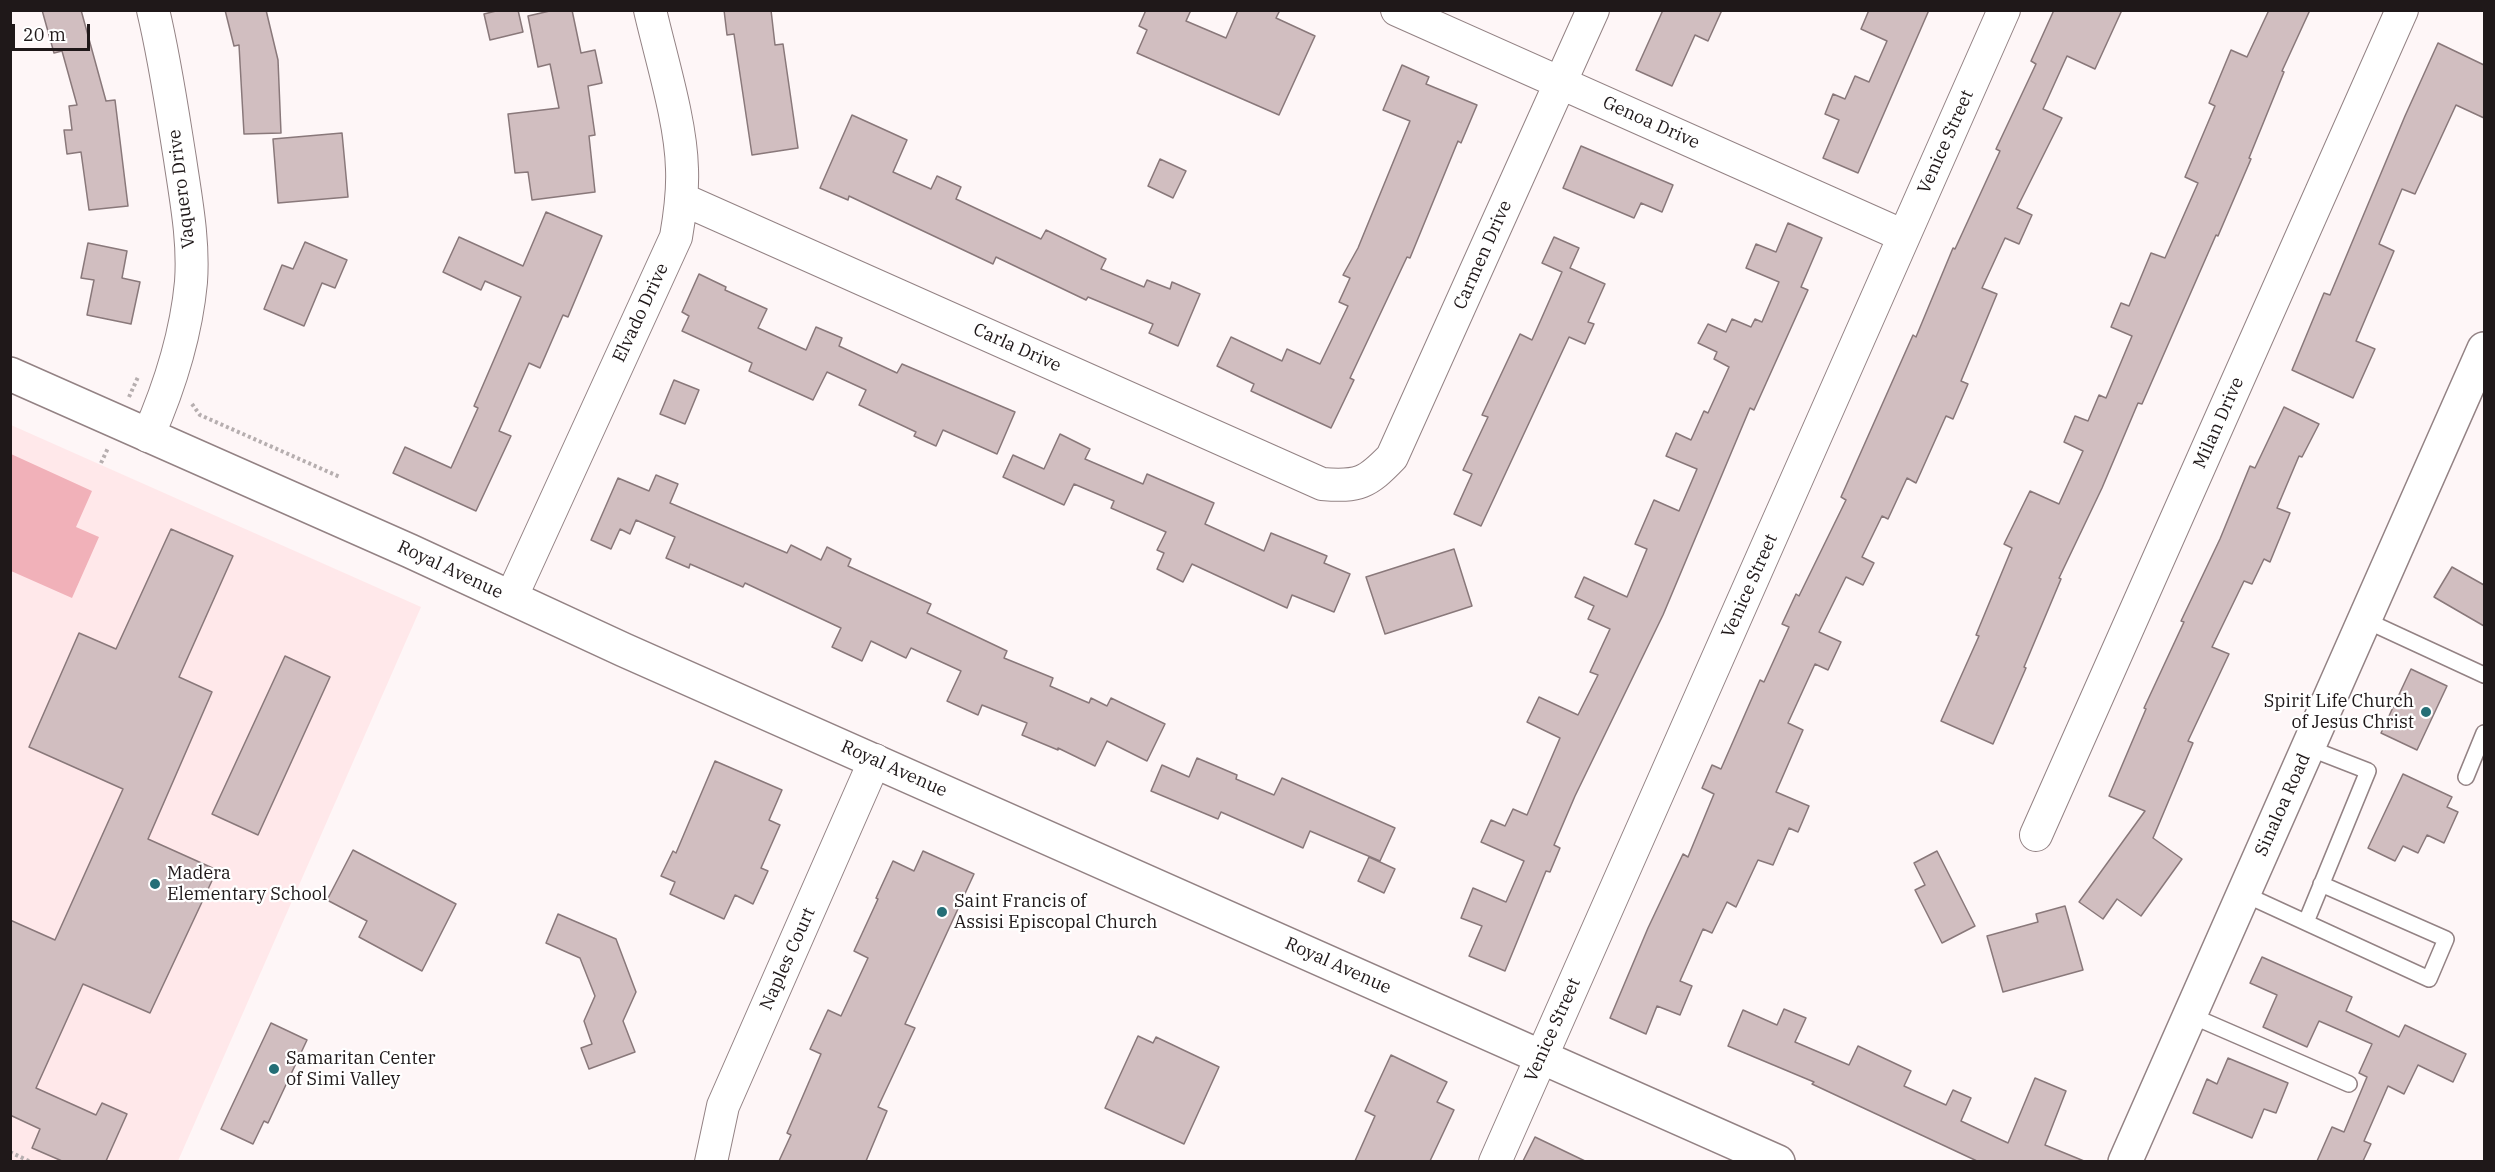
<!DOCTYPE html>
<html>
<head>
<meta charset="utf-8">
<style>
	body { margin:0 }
	#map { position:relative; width:2495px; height:1172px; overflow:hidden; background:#fef6f7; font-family:"IBM Plex Serif",serif }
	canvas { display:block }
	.frame { position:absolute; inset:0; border:12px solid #1f1819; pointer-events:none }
	.scale { position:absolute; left:12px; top:24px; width:78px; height:27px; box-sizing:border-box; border:3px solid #1f1819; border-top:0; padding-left:8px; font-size:18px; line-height:21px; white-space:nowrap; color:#1f1819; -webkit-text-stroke:4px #fff; paint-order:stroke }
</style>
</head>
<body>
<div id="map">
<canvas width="2495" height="1172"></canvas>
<div class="frame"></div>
<div class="scale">20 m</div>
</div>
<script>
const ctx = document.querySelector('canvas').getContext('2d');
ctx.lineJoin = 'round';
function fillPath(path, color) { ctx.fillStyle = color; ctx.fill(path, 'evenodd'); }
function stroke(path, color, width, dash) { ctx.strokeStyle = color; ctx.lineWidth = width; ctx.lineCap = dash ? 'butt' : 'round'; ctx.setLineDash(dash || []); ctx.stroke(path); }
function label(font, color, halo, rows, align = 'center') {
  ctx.font = font + ' "IBM Plex Serif",serif'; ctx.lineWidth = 4.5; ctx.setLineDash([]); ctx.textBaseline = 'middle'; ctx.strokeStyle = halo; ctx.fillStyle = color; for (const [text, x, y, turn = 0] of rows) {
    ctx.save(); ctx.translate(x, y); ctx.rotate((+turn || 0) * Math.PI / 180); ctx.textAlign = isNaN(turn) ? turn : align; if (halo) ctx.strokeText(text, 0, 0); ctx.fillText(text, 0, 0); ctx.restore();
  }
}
const built = new Path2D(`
	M 11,425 L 421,607 L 178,1161 L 11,1162 Z`);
const green = new Path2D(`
	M 11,454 L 92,491 L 76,527 L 99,537 L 72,598 L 11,571 Z`);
const building = new Path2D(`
	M 42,10 L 81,10 L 106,101 L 115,100 L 128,206 L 89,210 L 81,152 L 67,154 L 64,130 L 72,130 L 69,106 L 77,105 L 62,51 L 54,53 Z
	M 225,10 L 266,10 L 278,60 L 281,133 L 244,134 L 239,45 L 234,46 Z
	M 500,10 L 518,10 L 523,32 L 490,40 L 484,14 Z
	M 554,10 L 572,10 L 581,53 L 595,50 L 602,83 L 588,86 L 595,135 L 589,136 L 595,192 L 532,200 L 528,172 L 515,173 L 508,114 L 559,108 L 550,64 L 538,67 L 528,16 Z
	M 724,10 L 771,10 L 775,45 L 783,44 L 798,148 L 752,155 L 734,34 L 727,35 Z
	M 1146,10 L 1191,10 L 1186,21 L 1226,38 L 1238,10 L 1280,10 L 1276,18 L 1315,36 L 1279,115 L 1137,53 L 1147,30 L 1139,26 Z
	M 1663,10 L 1722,10 L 1708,41 L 1695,35 L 1672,86 L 1636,70 Z
	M 1869,10 L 1929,10 L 1858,173 L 1823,158 L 1839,120 L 1825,114 L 1833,94 L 1845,99 L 1855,76 L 1869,82 L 1887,41 L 1861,29 Z
	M 2054,10 L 2122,10 L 2095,69 L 2067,56 L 2043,109 L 2062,118 L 2017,208 L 2032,215 L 2019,244 L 2005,238 L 1982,288 L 1997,294 L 1961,381 L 1968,384 L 1953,419 L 1946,416 L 1916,483 L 1907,478 L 1888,519 L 1882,516 L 1862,557 L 1874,563 L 1863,585 L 1846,577 L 1819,632 L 1841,642 L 1828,670 L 1815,664 L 1788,723 L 1803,730 L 1776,792 L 1809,806 L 1798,832 L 1789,828 L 1773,865 L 1758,860 L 1736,907 L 1727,902 L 1712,933 L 1703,929 L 1680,981 L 1692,986 L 1680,1015 L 1657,1006 L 1646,1034 L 1610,1018 L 1648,928 L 1683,854 L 1688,857 L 1714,794 L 1702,788 L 1712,765 L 1721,769 L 1760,680 L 1764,682 L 1789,627 L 1782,624 L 1796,594 L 1799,596 L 1846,500 L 1841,497 L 1913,335 L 1916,337 L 1953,248 L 1955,249 L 2000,151 L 1996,149 L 2036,64 L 2031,61 Z
	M 2269,10 L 2310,10 L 2282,71 L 2284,72 L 2249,158 L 2251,159 L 2218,236 L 2216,235 L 2142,404 L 2138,403 L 2102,488 L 2059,578 L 2061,579 L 2024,667 L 2026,668 L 1993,744 L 1941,721 L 1979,636 L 1976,635 L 2012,548 L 2004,544 L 2030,491 L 2059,504 L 2083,451 L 2064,442 L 2075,416 L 2088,421 L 2099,395 L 2106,398 L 2132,336 L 2111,327 L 2121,303 L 2129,306 L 2151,253 L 2165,258 L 2198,183 L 2185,177 L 2215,106 L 2209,103 L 2231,50 L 2247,57 Z
	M 2438,43 L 2484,65 L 2484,118 L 2456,105 L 2415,194 L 2402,189 L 2379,244 L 2394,251 L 2356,341 L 2375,349 L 2353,398 L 2292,370 L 2324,293 L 2330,295 L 2405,116 Z
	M 1402,65 L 1429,77 L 1426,84 L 1477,105 L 1461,143 L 1458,141 L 1410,258 L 1407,257 L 1350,378 L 1354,380 L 1331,428 L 1251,391 L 1254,384 L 1217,366 L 1231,337 L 1282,361 L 1287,349 L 1320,364 L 1348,306 L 1339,302 L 1350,278 L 1343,275 L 1358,248 L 1410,121 L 1383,110 Z
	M 852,115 L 907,140 L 893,172 L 931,189 L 937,176 L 961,187 L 956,199 L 1041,239 L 1046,230 L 1106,259 L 1101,269 L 1144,287 L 1147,280 L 1170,289 L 1172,282 L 1200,294 L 1178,346 L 1149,333 L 1153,324 L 1088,297 L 1086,300 L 996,257 L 993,264 L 849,196 L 848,200 L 820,188 Z
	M 342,133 L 348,197 L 278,203 L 273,139 Z
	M 1581,146 L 1673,185 L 1662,212 L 1641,203 L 1634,218 L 1563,188 Z
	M 1160,159 L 1186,171 L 1173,198 L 1148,186 Z
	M 546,212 L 602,236 L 568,317 L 563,315 L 540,368 L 529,363 L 499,431 L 511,436 L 476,511 L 393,473 L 405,447 L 451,468 L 478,408 L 474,406 L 521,297 L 485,281 L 481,290 L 443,272 L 459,237 L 523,266 Z
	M 1788,223 L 1822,238 L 1801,287 L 1808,290 L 1754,410 L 1750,408 L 1663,615 L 1575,796 L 1554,845 L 1560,848 L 1550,872 L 1546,871 L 1505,971 L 1469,956 L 1482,926 L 1461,918 L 1473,888 L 1506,902 L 1524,861 L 1481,842 L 1491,820 L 1505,826 L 1513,809 L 1527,815 L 1560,738 L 1527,722 L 1539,697 L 1578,715 L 1598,675 L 1590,672 L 1610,629 L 1588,619 L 1594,606 L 1575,597 L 1584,577 L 1627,597 L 1647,549 L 1635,544 L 1654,500 L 1679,511 L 1697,469 L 1666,456 L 1676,433 L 1691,440 L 1704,411 L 1708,413 L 1729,367 L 1714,359 L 1717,352 L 1698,343 L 1708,324 L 1726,332 L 1732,319 L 1751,327 L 1755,319 L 1762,322 L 1779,282 L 1746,268 L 1756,244 L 1776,252 Z
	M 1554,237 L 1579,248 L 1570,268 L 1605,284 L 1588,322 L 1594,324 L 1585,344 L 1569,337 L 1481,526 L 1454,514 L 1472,474 L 1463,470 L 1488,417 L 1482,415 L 1520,334 L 1532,340 L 1562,272 L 1542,263 Z
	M 305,242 L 347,260 L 335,288 L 322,283 L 304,326 L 264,309 L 282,265 L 293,269 Z
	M 88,243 L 127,251 L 122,278 L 140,282 L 131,324 L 87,315 L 94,280 L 81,278 Z
	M 699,274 L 726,287 L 725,290 L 767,309 L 758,328 L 806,350 L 816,327 L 842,338 L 839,346 L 897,373 L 902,364 L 1015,412 L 997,454 L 943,430 L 936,446 L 914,436 L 916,432 L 859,405 L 866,390 L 827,372 L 813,400 L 749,371 L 752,363 L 682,331 L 689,316 L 682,312 Z
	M 674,380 L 699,390 L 685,424 L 660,414 Z
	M 2284,407 L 2319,424 L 2302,457 L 2299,456 L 2277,508 L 2290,513 L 2270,562 L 2264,559 L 2252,584 L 2244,581 L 2212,647 L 2229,654 L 2188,741 L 2193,743 L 2153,838 L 2182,859 L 2141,916 L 2117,899 L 2103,919 L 2079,902 L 2145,811 L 2109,796 L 2146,709 L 2144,708 L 2184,622 L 2181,621 L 2220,539 L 2250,466 L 2255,468 Z
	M 1060,434 L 1090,449 L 1085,459 L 1143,484 L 1147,474 L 1214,503 L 1205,524 L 1264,551 L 1271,533 L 1327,556 L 1324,563 L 1350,574 L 1334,612 L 1292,595 L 1287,608 L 1192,564 L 1183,582 L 1157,569 L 1164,553 L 1157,550 L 1166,532 L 1111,508 L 1114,501 L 1074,484 L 1064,505 L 1003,477 L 1013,455 L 1044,469 Z
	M 656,475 L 678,484 L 670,503 L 787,553 L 791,545 L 821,560 L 827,547 L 851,559 L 848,566 L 931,604 L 927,613 L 1007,651 L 1004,658 L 1053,678 L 1050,686 L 1089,703 L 1091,698 L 1107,706 L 1111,698 L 1165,724 L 1147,761 L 1107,741 L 1095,766 L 1058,748 L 1058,750 L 1022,735 L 1027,723 L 982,705 L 978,715 L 947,701 L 961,671 L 911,648 L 906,658 L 871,641 L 862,661 L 832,647 L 841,628 L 745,583 L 743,587 L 690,564 L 689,568 L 666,558 L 675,537 L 636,520 L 630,534 L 620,529 L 611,549 L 591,540 L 618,478 L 649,491 Z
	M 171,529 L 233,556 L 179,677 L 212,692 L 148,839 L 217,870 L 150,1013 L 83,984 L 36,1088 L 96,1115 L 102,1103 L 127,1114 L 106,1161 L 62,1161 L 32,1148 L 40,1129 L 10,1115 L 10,920 L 55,940 L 123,789 L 29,747 L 79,633 L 116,649 Z
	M 1454,549 L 1472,606 L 1385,634 L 1366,577 Z
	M 2452,567 L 2484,585 L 2484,626 L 2434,597 Z
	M 285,656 L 330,677 L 258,835 L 212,814 Z
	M 2411,669 L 2447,686 L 2417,750 L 2381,733 Z
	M 1197,758 L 1237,775 L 1236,779 L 1274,795 L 1282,778 L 1395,828 L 1380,861 L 1310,831 L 1303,848 L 1221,812 L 1218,819 L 1151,791 L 1162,765 L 1189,777 Z
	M 715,761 L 782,790 L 769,820 L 780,825 L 761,868 L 768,871 L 753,904 L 735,895 L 724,919 L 670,894 L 675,882 L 661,876 L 673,851 L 676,853 Z
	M 2403,774 L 2452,797 L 2447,807 L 2458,812 L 2444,843 L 2427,835 L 2418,853 L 2403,846 L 2395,861 L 2368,848 Z
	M 353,850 L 456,904 L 422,971 L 359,937 L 367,921 L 327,900 Z
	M 923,851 L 974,874 L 905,1024 L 915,1028 L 878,1107 L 887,1111 L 866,1161 L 779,1161 L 791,1135 L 787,1133 L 821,1054 L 810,1049 L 828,1010 L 841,1016 L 868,958 L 854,951 L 878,899 L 876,898 L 893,861 L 914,871 Z
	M 1937,851 L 1975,926 L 1942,943 L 1915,890 L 1925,885 L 1914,863 Z
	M 1369,857 L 1395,869 L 1384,893 L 1358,881 Z
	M 2065,906 L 2083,970 L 2003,992 L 1987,936 L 2038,922 L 2036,914 Z
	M 558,914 L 616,939 L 636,992 L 623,1021 L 635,1052 L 589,1069 L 581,1048 L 592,1044 L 584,1021 L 595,996 L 580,958 L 546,943 Z
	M 2262,957 L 2352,997 L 2346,1011 L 2399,1037 L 2405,1025 L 2466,1054 L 2453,1082 L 2418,1065 L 2404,1094 L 2388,1086 L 2364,1141 L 2371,1144 L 2363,1161 L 2317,1161 L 2332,1127 L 2344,1132 L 2367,1077 L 2359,1073 L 2372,1044 L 2319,1021 L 2307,1047 L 2263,1027 L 2277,995 L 2250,983 Z
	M 1784,1009 L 1806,1018 L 1795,1042 L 1849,1065 L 1858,1046 L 1911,1071 L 1904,1086 L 1946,1105 L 1953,1090 L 1971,1098 L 1961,1121 L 2008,1143 L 2035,1078 L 2066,1091 L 2045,1145 L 2084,1161 L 1977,1161 L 1812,1084 L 1814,1082 L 1728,1046 L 1743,1010 L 1777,1025 Z
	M 271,1023 L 307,1040 L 268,1123 L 264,1121 L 253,1144 L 221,1129 Z
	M 1138,1036 L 1153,1043 L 1156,1037 L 1219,1067 L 1184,1144 L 1105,1108 Z
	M 1391,1055 L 1447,1082 L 1437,1102 L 1454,1110 L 1430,1161 L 1355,1161 L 1375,1116 L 1365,1111 Z
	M 2228,1058 L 2288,1083 L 2276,1113 L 2264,1109 L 2252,1138 L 2193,1113 L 2207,1079 L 2217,1084 Z
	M 1535,1137 L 1585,1161 L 1523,1161 Z`);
const path = new Path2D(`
	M 129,397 L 138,377
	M 192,404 L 200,415 L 340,477
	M 101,463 L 108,448
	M 10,1152 L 31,1162`);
const lane = new Path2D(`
	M 2365,620 L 2484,675
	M 2466,777 L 2484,733
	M 2244,894 L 2429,979 L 2446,939 L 2321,884
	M 2306,922 L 2368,771 L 2309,748
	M 2190,1015 L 2349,1084`);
const street = new Path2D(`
	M 1397,10 L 1904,236
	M 682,199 L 1322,484 C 1359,487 1367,483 1392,457 L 1593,10
	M 148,436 C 170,386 186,336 191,282 C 194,241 186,200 180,159 C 172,109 165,60 153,10
	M 511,598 L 676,237 C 680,214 683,192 682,169 C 681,121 661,58 650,10
	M 2036,835 L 2402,10
	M 711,1162 L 723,1106 L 875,760
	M 1495,1162 L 2004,10`);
const secondary = new Path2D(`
	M 10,374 L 410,551 L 624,650 L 1778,1162
	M 2125,1162 L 2484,349`);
const markers = [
	[2426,712,6,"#246e76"],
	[155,884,6,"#246e76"],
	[942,912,6,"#246e76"],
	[274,1069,6,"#246e76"]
];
const streetNames = [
	["Genoa Drive",1651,123,24],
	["Venice Street",1946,142,-66],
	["Vaquero Drive",182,189,-97],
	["Carmen Drive",1483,255,-66],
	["Elvado Drive",641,313,-65],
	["Carla Drive",1017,348,24],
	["Milan Drive",2219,423,-66],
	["Royal Avenue",450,570,25],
	["Venice Street",1750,586,-66],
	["Royal Avenue",894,769,24],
	["Sinaloa Road",2283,805,-66],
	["Naples Court",788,959,-66],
	["Royal Avenue",1338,966,24],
	["Venice Street",1553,1030,-66]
];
const poiNames = [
	["Spirit Life Church",2414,702,"right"],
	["of Jesus Christ",2414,723,"right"],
	["Madera",167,874],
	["Elementary School",167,895],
	["Saint Francis of",954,902],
	["Assisi Episcopal Church",954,923],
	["Samaritan Center",286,1059],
	["of Simi Valley",286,1080]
];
fillPath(built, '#ffe8ea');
fillPath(green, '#f1b1b9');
fillPath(building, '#d1bec0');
stroke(building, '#89787a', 1.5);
stroke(lane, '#938284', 18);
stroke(street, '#938284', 34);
stroke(secondary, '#938284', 36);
stroke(path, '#b6aeaf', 4, [3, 3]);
stroke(lane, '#fff', 15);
stroke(street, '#fff', 32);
stroke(secondary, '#fff', 33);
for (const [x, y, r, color] of markers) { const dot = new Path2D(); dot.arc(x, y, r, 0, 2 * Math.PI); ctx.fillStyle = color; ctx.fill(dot); stroke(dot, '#fff', 2); }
label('18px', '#1f1819', '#fff', streetNames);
label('18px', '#1f1819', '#fff', poiNames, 'left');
</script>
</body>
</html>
